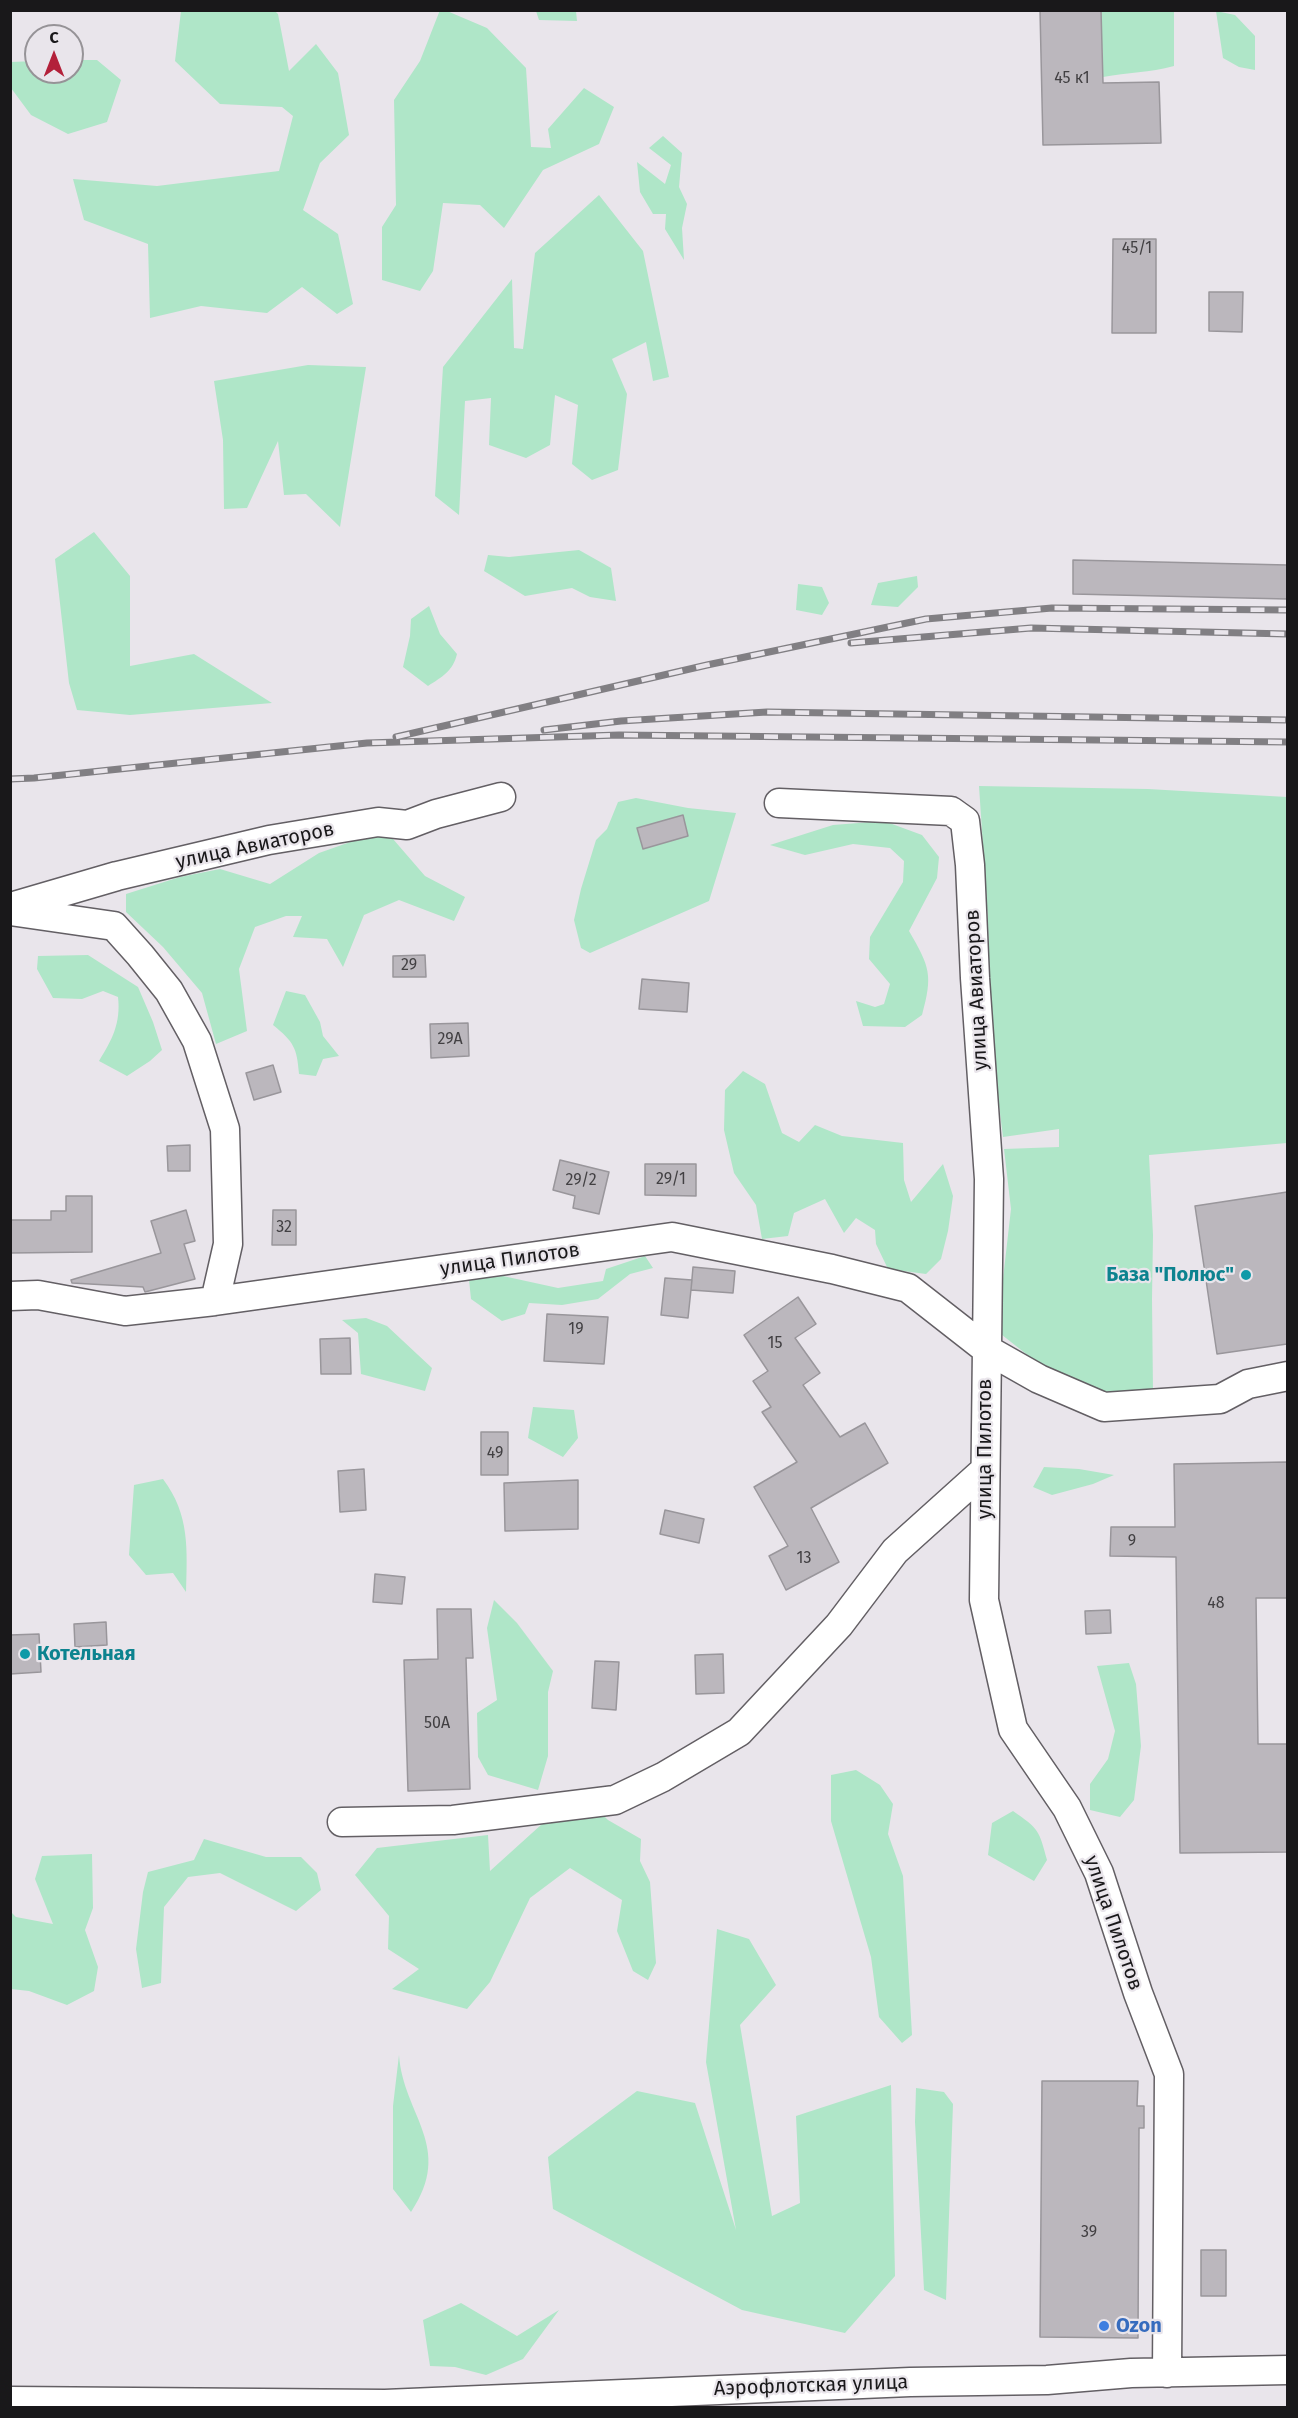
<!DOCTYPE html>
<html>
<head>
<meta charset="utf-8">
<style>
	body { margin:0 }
	#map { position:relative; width:1298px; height:2418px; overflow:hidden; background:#e9e5eb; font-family:"Fira Sans",sans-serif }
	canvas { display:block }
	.frame { position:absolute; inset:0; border:12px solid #19181a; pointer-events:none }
	.north { position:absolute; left:24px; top:24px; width:60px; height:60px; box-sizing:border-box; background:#e9e5eb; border:2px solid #969397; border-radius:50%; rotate:0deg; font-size:16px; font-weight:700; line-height:24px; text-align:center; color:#19181a }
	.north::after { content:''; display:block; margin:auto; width:21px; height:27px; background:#b3203a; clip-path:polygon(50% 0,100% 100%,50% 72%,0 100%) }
</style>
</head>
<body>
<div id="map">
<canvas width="1298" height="2418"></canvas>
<div class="frame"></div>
<div class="north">С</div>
</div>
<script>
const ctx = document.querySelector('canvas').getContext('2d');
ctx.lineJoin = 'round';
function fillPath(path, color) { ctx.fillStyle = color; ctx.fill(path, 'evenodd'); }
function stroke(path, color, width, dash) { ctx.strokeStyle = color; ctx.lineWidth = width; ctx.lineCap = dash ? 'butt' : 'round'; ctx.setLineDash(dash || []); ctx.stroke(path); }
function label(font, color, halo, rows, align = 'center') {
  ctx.font = font + ' "Fira Sans",sans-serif'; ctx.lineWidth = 4.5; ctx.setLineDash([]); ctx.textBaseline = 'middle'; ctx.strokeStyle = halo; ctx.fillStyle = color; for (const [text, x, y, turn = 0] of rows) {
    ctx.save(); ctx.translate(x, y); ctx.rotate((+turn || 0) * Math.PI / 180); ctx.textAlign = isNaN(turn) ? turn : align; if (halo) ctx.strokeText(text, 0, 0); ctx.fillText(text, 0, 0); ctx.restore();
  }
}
const green = new Path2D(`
	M 440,10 L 447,11 L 487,28 L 526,68 L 531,147 L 551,148 L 548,129 L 584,88 L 614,107 L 599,144 L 543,170 L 504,228 L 480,205 L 443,203 L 433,271 L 420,291 L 382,280 L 382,227 L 396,205 L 394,100 L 420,61 Z
	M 181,11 L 275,11 L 278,14 L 289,71 L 316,44 L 338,73 L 349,135 L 320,163 L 303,210 L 338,234 L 353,304 L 337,314 L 302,287 L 267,313 L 201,306 L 150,318 L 148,244 L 84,220 L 73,179 L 157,186 L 279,171 L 293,116 L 282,107 L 220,104 L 175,61 Z
	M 536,11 L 576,11 L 577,21 L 539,20 Z
	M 1101,11 L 1174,11 L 1174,66 C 1149,73 1128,72 1103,77 Z
	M 1216,11 L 1235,15 L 1255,36 L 1255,70 L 1239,67 L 1223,58 Z
	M 72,60 L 97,60 L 121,80 L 107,122 L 68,134 L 31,115 L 11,88 L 11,62 L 36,61 L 36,72 L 72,72 Z
	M 663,136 L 682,153 L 679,187 L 687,204 L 682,228 L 684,260 L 665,229 L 666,214 L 653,214 L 640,192 L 637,162 L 665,184 L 671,165 L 649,148 Z
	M 599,195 L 643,251 L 669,377 L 653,381 L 646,342 L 612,359 L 627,394 L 618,470 L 592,480 L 572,464 L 578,405 L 555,395 L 550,445 L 526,458 L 489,445 L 491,398 L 465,401 L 459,515 L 435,496 L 443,367 L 512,279 L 514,348 L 523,349 L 535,253 Z
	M 308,365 L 366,367 L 340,527 L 306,494 L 284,495 L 278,441 L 247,508 L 224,509 L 223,440 L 214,381 Z
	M 94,532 L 130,576 L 130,666 L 194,654 L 272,703 L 130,715 L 77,710 L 69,683 L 55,559 Z
	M 579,550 L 611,568 L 616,601 L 590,597 L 572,588 L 525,596 L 484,571 L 488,555 L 509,557 Z
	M 917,576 L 918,587 L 898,607 L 871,605 L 878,583 Z
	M 798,584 L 822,587 L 829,603 L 822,615 L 796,610 Z
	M 429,606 L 440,634 L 457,654 C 453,671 442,677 428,686 L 403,667 L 410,636 L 411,619 Z
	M 979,786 L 1148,789 L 1287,797 L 1287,1143 L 1149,1155 L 1153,1235 L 1152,1299 L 1153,1392 L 1103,1394 L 1044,1368 L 997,1331 L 1011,1209 L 1004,1149 L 1059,1147 L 1059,1129 L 1003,1137 L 991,1041 L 988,921 Z
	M 636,798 L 688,808 L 736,813 L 709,901 L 590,953 L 581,948 L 574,920 L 581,889 L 596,840 L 607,829 L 618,802 Z
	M 884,821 L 922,835 L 939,857 L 937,878 L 909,931 C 930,967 933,975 922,1015 L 905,1027 L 863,1026 L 856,1001 L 875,1007 L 884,1004 L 890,984 L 869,959 L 870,937 L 903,882 L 904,861 L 890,848 L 853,844 L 805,855 L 770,845 L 833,825 Z
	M 373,834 L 393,839 L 425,876 L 465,897 L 454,921 L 399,900 L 364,915 L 343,967 L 327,939 L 293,937 L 302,916 L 286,916 L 255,927 L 239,969 L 247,1031 L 216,1044 L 202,993 L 163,947 L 126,912 L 126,894 L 180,877 L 220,869 L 270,884 L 319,853 Z
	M 88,955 L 138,987 L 153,1022 L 162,1050 L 150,1061 L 127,1076 L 99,1061 C 112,1040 121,1023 118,997 L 103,991 L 82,999 L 53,998 L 37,969 L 38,956 Z
	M 286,991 L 305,995 L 320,1022 L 323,1036 L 339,1056 L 323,1059 L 316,1076 L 299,1074 C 297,1048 294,1042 273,1025 Z
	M 743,1071 L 765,1084 L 782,1133 L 799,1142 L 815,1125 L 842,1136 L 903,1143 L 904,1180 L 911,1202 L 943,1164 L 953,1196 L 948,1231 L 941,1259 L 926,1274 L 888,1269 L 876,1244 L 875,1230 L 856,1218 L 844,1233 L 825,1199 L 794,1213 L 788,1236 L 762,1239 L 756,1205 L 734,1173 L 724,1130 L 725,1090 Z
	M 645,1256 L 653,1268 L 630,1274 L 598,1299 L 562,1305 L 529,1303 L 525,1314 L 502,1321 L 471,1299 L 469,1280 L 503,1276 L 558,1288 L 603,1281 L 606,1269 Z
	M 366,1318 L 387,1326 L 432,1368 L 425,1391 L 361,1374 L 358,1333 L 342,1320 Z
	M 533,1407 L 574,1410 L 578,1438 L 563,1457 L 528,1438 Z
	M 1044,1467 L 1079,1469 L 1114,1475 L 1093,1484 L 1052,1495 L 1033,1487 Z
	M 163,1479 C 190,1515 187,1549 186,1592 L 173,1573 L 146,1575 L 129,1555 L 134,1485 Z
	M 494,1600 L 517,1623 L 553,1671 L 548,1692 L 548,1756 L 538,1790 L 488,1775 L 478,1757 L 477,1713 L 497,1700 L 487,1628 Z
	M 1129,1663 L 1136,1684 L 1141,1746 L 1134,1800 L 1120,1817 L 1090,1810 L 1090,1784 L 1108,1759 L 1115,1731 L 1097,1666 Z
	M 856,1770 L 880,1785 L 893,1804 L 888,1834 L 903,1876 L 912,2035 L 902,2043 L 879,2017 L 871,1957 L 831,1821 L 831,1775 Z
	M 599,1811 L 608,1820 L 641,1839 L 640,1861 L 650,1882 L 656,1963 L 648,1980 L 633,1971 L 617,1931 L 622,1900 L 570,1868 L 530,1898 L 490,1982 L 467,2009 L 392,1989 L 419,1969 L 388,1949 L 389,1916 L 355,1875 L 377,1848 L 488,1835 L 490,1871 L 542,1824 L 562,1822 Z
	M 1013,1811 C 1039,1829 1039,1830 1047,1860 L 1034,1881 L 988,1855 L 992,1823 Z
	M 204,1839 L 266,1857 L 301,1857 L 317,1873 L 321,1890 L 296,1911 L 220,1873 L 188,1877 L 164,1907 L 161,1983 L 142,1988 L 136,1949 L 143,1892 L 148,1872 L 194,1860 Z
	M 92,1854 L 93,1908 L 85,1930 L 98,1967 L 94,1991 L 67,2005 L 29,1991 L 11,1989 L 11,1912 L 16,1917 L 53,1924 L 35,1879 L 42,1856 Z
	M 717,1929 L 749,1939 L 776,1985 L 740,2025 L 772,2216 L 800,2203 L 796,2116 L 891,2085 L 895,2276 L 845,2333 L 742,2310 L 553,2209 L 548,2157 L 637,2091 L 695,2103 L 736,2230 L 706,2062 Z
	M 399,2055 C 403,2115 455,2147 411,2212 L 393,2189 L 393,2106 Z
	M 916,2088 L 944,2092 L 953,2104 L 946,2300 L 924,2290 L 915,2122 Z
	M 461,2303 L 517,2336 L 559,2310 L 523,2359 L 486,2375 L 455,2367 L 430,2366 L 423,2320 Z`);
const building = new Path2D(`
	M 1040,10 L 1101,10 L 1103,83 L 1159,82 L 1161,143 L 1043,145 Z
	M 1113,239 L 1156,239 L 1156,333 L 1112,333 Z
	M 1209,292 L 1243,292 L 1242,332 L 1209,331 Z
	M 1073,560 L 1287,565 L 1287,599 L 1073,594 Z
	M 683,815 L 688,836 L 643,849 L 637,828 Z
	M 425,955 L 426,977 L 393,977 L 393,956 Z
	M 642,979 L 689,983 L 687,1012 L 639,1009 Z
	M 468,1023 L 469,1056 L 431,1058 L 430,1024 Z
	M 273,1065 L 281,1092 L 254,1100 L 246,1073 Z
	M 190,1145 L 190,1171 L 168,1171 L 167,1146 Z
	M 560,1160 L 609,1172 L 599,1214 L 573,1208 L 575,1196 L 553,1190 Z
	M 645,1164 L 696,1164 L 696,1196 L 645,1195 Z
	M 1287,1192 L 1287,1344 L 1217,1354 L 1195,1206 Z
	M 66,1196 L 92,1196 L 92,1252 L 10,1253 L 10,1220 L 51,1220 L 51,1211 L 66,1211 Z
	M 186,1210 L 195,1241 L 184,1244 L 195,1279 L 145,1292 L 143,1287 L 72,1283 L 71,1280 L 161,1253 L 151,1221 Z
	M 273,1210 L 296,1210 L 296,1245 L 272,1245 Z
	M 693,1267 L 735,1271 L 733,1293 L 691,1290 Z
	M 665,1278 L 692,1280 L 688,1318 L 661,1315 Z
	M 798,1297 L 816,1324 L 795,1338 L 820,1373 L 803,1385 L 840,1437 L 865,1423 L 888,1463 L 811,1508 L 839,1562 L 786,1590 L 769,1556 L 788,1546 L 754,1487 L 797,1462 L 762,1412 L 771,1407 L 753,1381 L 768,1371 L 744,1335 Z
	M 547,1314 L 608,1317 L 604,1364 L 544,1361 Z
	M 350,1338 L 351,1374 L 321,1374 L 320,1339 Z
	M 481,1432 L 508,1432 L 508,1475 L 481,1475 Z
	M 1287,1462 L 1287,1598 L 1256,1598 L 1258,1744 L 1287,1744 L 1287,1852 L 1180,1853 L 1176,1557 L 1110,1556 L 1111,1527 L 1175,1527 L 1174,1464 Z
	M 364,1469 L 366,1510 L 340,1512 L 338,1471 Z
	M 578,1480 L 578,1529 L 505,1531 L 504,1483 Z
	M 665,1510 L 704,1519 L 699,1543 L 660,1534 Z
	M 375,1574 L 405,1577 L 402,1604 L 373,1602 Z
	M 437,1609 L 471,1609 L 473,1658 L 466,1658 L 470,1789 L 408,1791 L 404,1660 L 438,1659 Z
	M 1110,1610 L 1111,1633 L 1086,1634 L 1085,1611 Z
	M 106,1622 L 107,1645 L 75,1647 L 74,1624 Z
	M 39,1634 L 41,1672 L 10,1674 L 10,1635 Z
	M 723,1654 L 724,1693 L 696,1694 L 695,1655 Z
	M 595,1661 L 619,1662 L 616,1710 L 592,1708 Z
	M 1042,2081 L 1138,2081 L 1137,2106 L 1144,2106 L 1144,2128 L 1139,2128 L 1138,2338 L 1040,2337 Z
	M 1201,2250 L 1226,2250 L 1226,2296 L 1201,2296 Z`);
const minor = new Path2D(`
	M 779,803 L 951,811 L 965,821 L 970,865 L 975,978 L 989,1179 L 984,1600 L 1013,1729 L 1067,1808 L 1099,1873 L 1138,1993 L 1169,2074 L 1167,2373
	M 11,907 L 117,876 L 269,840 L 378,822 L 407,825 L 436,814 L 501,797
	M 10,911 L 114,926 L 140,955 L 169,991 L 197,1041 L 225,1129 L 228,1244 L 215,1301
	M 10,1296 L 38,1295 L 125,1311 L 215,1301 L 672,1237 L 832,1269 L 908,1288 L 986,1349 L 1039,1379 L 1104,1407 L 1220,1399 L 1248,1384 L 1288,1376
	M 342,1822 L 453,1820 L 615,1800 L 663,1777 L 739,1732 L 839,1625 L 895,1551 L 985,1470
	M 10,2401 L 385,2404 L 910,2382 L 1047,2380 L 1131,2373 L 1288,2370`);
const rail = new Path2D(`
	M 851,643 L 1031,628 L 1288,634
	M 544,730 L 621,721 L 767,712 L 1288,720
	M 396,737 L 707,665 L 926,619 L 1052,608 L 1288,610
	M 10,779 L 34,778 L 367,743 L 619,735 L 1288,742`);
const markers = [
	[1246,1275,6,"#0f9aa8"],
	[25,1654,6,"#0f9aa8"],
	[1104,2326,6,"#3f7fe0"]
];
const numberNames = [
	["45 к1",1072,79],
	["45/1",1137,249],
	["29",409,966],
	["29А",450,1040],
	["29/1",671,1180],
	["29/2",581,1181],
	["32",284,1228],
	["19",576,1330],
	["15",775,1344],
	["49",495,1454],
	["9",1132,1542],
	["13",804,1559],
	["48",1216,1604],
	["50А",437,1724],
	["39",1089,2233]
];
const streetNames = [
	["улица Авиаторов",255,846,-12],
	["улица Авиаторов",977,990,-93],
	["улица Пилотов",510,1260,-8],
	["улица Пилотов",985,1449,-90],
	["улица Пилотов",1113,1923,71],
	["Аэрофлотская улица",811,2386,-2]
];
const cultureNames = [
	["База \"Полюс\"",1234,1275],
	["Котельная",37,1654,"left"]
];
const shopNames = [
	["Ozon",1116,2326]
];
fillPath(green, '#afe6c8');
fillPath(building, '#bbb7bd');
stroke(building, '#99969b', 1.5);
stroke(minor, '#635f64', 31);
stroke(minor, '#fff', 28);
stroke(rail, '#817f83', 7);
stroke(rail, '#e9e5eb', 4.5, [14]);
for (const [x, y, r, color] of markers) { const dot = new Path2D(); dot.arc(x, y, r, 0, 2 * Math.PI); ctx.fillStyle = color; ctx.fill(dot); stroke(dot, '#e9e5eb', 2); }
label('16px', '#424043', null, numberNames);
label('20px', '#19181a', '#e9e5eb', streetNames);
label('bold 20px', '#0d838f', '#e9e5eb', cultureNames, 'right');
label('bold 20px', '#366cbe', '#e9e5eb', shopNames, 'left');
</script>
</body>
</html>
